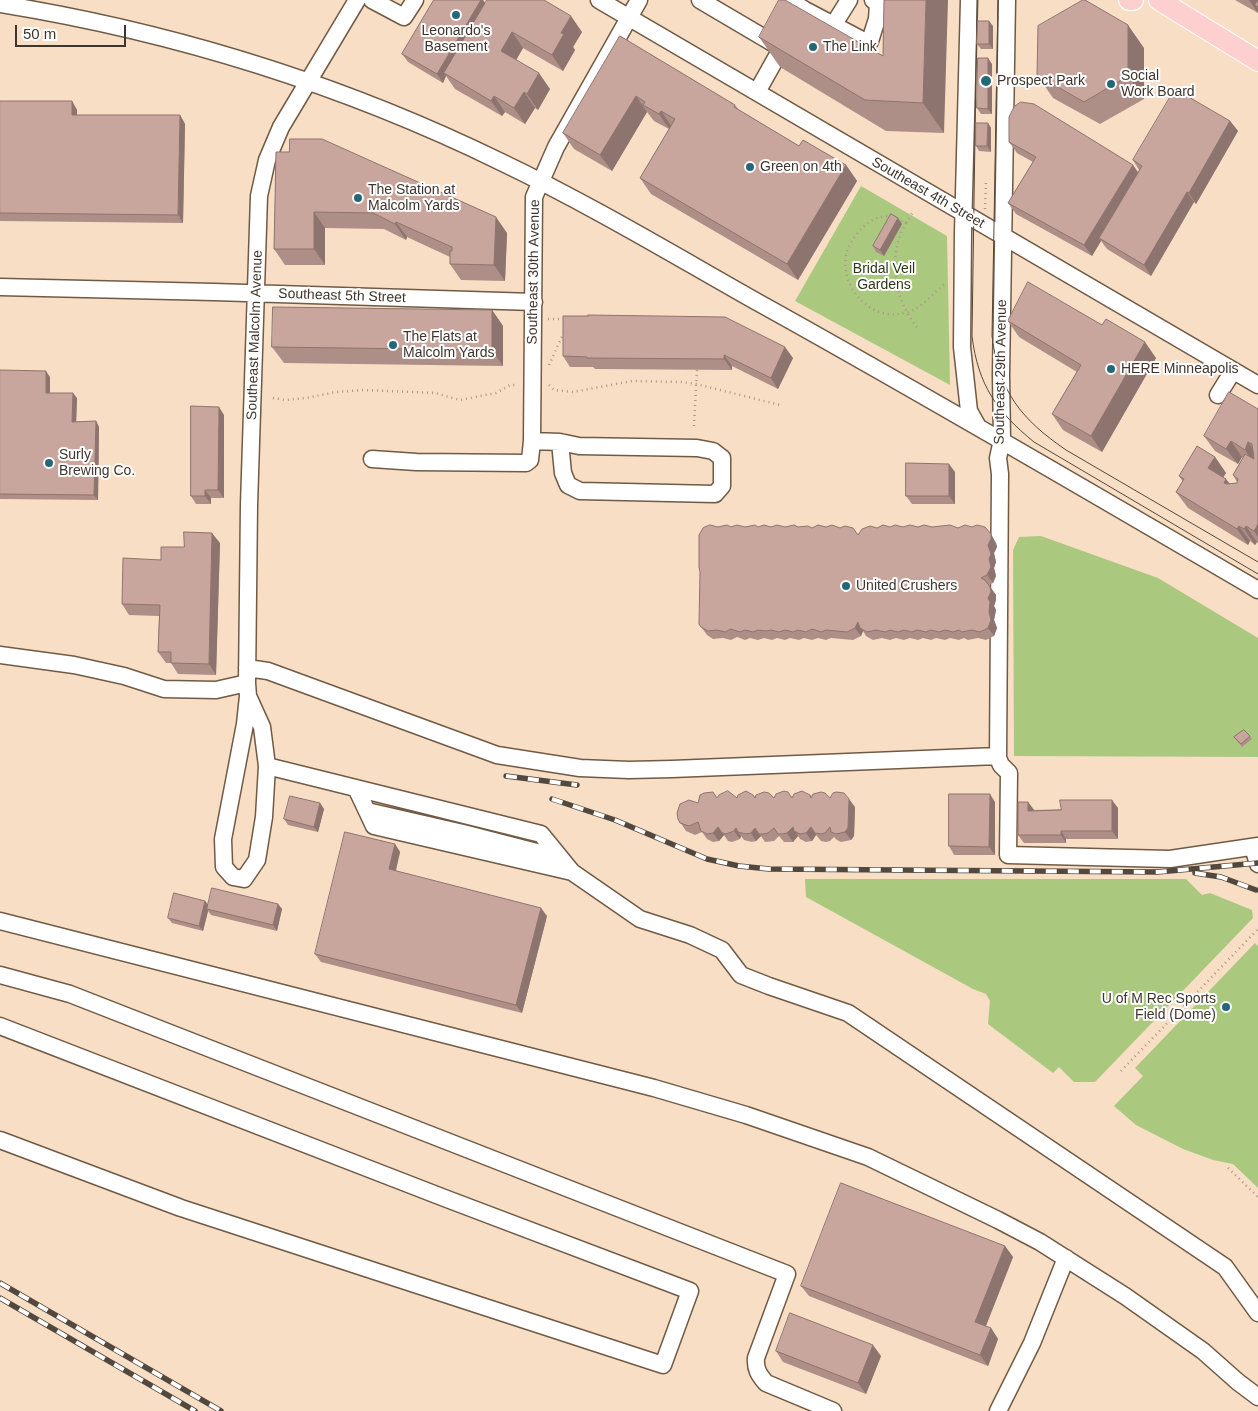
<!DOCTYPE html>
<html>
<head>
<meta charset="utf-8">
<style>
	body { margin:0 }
	#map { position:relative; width:1258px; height:1411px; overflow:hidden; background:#f8dec5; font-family:Arial,sans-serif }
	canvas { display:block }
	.scale { position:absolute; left:15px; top:25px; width:111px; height:22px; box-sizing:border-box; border:2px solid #3f352c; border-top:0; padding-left:6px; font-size:15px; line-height:18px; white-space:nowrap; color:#3f352c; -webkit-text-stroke:4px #fff; paint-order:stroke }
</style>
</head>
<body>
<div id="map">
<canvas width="1258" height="1411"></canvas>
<div class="scale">50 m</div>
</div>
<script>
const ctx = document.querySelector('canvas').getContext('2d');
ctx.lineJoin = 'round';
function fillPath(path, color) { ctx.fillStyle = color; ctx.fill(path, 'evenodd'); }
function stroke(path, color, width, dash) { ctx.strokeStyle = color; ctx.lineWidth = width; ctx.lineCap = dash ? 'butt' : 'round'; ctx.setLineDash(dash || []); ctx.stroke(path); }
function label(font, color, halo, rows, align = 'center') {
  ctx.font = font + ' Arial,sans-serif'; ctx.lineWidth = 4; ctx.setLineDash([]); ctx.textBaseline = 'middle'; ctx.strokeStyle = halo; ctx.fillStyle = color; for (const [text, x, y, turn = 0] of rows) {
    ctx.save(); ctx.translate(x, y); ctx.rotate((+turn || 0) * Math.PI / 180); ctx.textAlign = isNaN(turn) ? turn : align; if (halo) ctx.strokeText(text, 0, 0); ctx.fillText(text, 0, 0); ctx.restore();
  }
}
const green = new Path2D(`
	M 861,186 L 947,236 L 950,385 L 795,301 Z
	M 1041,536 L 1158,578 L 1258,638 L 1258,757 L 1014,756 L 1013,550 L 1019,537 Z
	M 805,879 L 1186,879 L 1202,895 L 1210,893 L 1252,910 L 1253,918 L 1095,1082 L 1074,1082 L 1059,1067 L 1053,1073 L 988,1024 L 990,1001 L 986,994 L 973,989 L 806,897 Z
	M 1255,943 L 1258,946 L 1258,1188 L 1233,1164 L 1213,1160 L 1183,1149 L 1136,1125 L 1114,1106 L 1143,1076 L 1135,1068 Z`);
const path = new Path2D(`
	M 985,209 L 986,181
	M 892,217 C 882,215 872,219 864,226 C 858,232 852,240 848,248 C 835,284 871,325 908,312 C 925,307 933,291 947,283
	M 897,219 L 906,223 L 913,212
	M 906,223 C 886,257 895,302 919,330
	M 548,319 L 565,319
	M 549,365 L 564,332
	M 549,385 L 554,390 L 573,392 L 632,381 L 681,382 L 696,384 L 780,405
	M 273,398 L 285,400 L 306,398 L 336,392 L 364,390 L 435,393 L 460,400 L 496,393 L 510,385 L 517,385
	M 694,426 L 697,370
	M 1121,1071 L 1258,929
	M 1228,1168 L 1258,1197`);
const minor = new Path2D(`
	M 372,0 L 404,17 L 415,0
	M 599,0 L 1258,385
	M 700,0 L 778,46
	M 789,0 L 805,10 L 799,19
	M 969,0 L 963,233 L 962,347 L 969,411 L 978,427
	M 1007,0 L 1001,375 L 1002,440 L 998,458 L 1000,474 L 998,758 L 1001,765 L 1009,773 L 1008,855 L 1170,859 L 1258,846
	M 0,4 C 173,32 343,85 501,162 C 589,204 674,255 759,303 C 927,396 1092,493 1258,590
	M 805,10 L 864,41 L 870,41 L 877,19 L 878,4 L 873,0
	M 834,24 L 849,0
	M 757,92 L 785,42
	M 0,287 L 214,292 L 534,302
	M 1218,395 L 1233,371
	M 560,442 L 563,473 L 568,485 L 580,491 L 715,494 L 722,486 L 722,458 L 713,451 L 697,448 L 579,446 L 560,442 L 532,441 L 534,197 L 556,147 L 639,0
	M 372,459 L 416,462 L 526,463 L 530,460 L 532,441
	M 0,655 L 74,665 L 124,676 L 164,689 L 216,690 L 247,683
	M 247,668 L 268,671 L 497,755 L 580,768 L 629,770 L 672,769 L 998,756
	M 248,696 L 262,727 L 267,766 L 264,817 L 257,860 L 244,879 L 233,877 L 224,867 L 223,839 L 245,724 L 248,696 L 247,683 L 249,505 L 259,196 L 267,160 L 281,127 L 357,0
	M 267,766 L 541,834 L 572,872
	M 357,790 L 374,826 L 572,872 L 640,919 L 690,935 L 722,950 L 741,975 L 769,986 L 848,1013 L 1225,1267 L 1258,1313
	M 367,811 L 463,833 L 560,858
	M 1253,847 L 1258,864
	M 0,921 L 654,1088 L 746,1115 L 868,1157 L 998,1220 L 1040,1242 L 1125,1296 L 1203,1351 L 1238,1382 L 1258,1397
	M 0,975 L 70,994 L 787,1274 L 756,1358 C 755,1369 759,1375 766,1383 L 833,1411
	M 0,1026 L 447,1199 L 690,1291 L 663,1365 L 181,1208 L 0,1140
	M 998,1411 L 1032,1343 L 1066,1258`);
const major = new Path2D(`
	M 1129,0 L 1133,0
	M 1159,0 L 1258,61`);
const tram = new Path2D(`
	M 977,0 L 972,336 C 978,385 997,412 1034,442 L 1258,574
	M 998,0 L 992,336 C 999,392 1021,419 1066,450 L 1258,562`);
const rail = new Path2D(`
	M 506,776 L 577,785
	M 552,799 L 615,820 L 707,859 L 739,866 L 769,869 L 1158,872 L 1258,863
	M 1195,873 L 1221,877 L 1256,890
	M 0,1283 L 221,1411
	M 0,1298 L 195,1411`);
const wall = new Path2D(`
	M 434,0 L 483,0 L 485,3 L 582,32 L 573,47 L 575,50 L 563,71 L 523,48 L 516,60 L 550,89 L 538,110 L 535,108 L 525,124 L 505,112 L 502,116 L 455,89 L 446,76 L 443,83 L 408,62 L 402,54 Z
	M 884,0 L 944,133 L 886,131 L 780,67 L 759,37 L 883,56 Z
	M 1235,0 L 1258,0 L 1258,13 Z
	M 993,26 L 993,49 L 981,49 L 977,44 Z
	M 620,36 L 735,105 L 739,110 L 799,146 L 846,165 L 857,181 L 798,280 L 651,194 L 640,178 L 669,129 L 654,121 L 647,112 L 612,171 L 574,149 L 563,133 Z
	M 1144,48 L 1144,99 L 1100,124 L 1053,98 L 1037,75 Z
	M 992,64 L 992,114 L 981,114 L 977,108 Z
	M 0,101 L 72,101 L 77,110 L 77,115 L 180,115 L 185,124 L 183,223 L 0,221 Z
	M 1230,121 L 1238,131 L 1196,204 L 1194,202 L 1151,276 L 1107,249 L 1101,241 L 1092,256 L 1016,214 L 1008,203 L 1033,162 L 1017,153 L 1009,142 L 1133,165 L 1138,172 L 1139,170 L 1133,160 Z
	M 988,123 L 991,128 L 991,152 L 979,151 L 976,146 Z
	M 276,152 L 507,233 L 505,281 L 461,280 L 450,264 L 450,257 L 407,237 L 406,240 L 384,229 L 325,228 L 325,265 L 285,265 L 274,249 Z
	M 902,224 L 884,256 L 876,252 L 873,246 Z
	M 492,310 L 503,326 L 503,366 L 284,363 L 272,347 Z
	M 563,316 L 793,358 L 778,389 L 732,366 L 732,370 L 595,369 L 593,367 L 570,367 L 563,356 Z
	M 1008,321 L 1102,325 L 1156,358 L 1102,452 L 1063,430 L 1052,414 L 1077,372 L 1019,337 Z
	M 0,370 L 50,377 L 50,393 L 77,398 L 76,422 L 96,421 L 99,427 L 98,500 L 0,499 Z
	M 1258,409 L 1258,543 L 1257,542 L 1255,545 L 1250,541 L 1248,545 L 1188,508 L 1176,492 L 1183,482 L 1179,476 L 1215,457 L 1226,473 L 1223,477 L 1230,484 L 1237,483 L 1237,482 L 1233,475 L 1243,458 L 1242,457 L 1238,464 L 1215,451 L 1204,436 Z
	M 224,415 L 224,498 L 211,498 L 211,504 L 196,504 L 191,496 Z
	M 955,472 L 955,504 L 912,504 L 906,496 Z
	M 718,527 L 771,527 L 812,528 L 858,535 L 877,528 L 890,527 L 918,527 L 996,543 L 997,547 L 994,553 L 996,562 L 994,568 L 996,576 L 993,583 L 989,585 L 996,595 L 996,600 L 994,606 L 996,610 L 994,620 L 997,628 L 994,636 L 986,640 L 978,638 L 968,640 L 964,638 L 959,640 L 950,638 L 945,640 L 936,638 L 931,640 L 923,638 L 918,640 L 910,638 L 904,640 L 896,638 L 890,640 L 882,638 L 873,640 L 866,636 L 863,631 L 861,636 L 853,640 L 831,638 L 826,640 L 818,638 L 812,640 L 804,638 L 799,640 L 790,638 L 785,640 L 777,638 L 772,640 L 764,638 L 758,640 L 750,638 L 745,640 L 737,637 L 731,640 L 723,638 L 713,639 L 707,635 L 699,624 Z
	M 220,543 L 216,675 L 178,674 L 171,663 L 166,663 L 158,652 L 159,616 L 129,615 L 122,604 L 161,560 L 184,547 Z
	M 1250,736 L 1252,739 L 1242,747 L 1234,737 Z
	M 753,795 L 755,797 L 774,798 L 811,797 L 830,798 L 855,807 L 854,836 L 851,840 L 841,842 L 837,840 L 834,837 L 830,841 L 826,842 L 821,841 L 816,835 L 812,841 L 806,842 L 800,839 L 798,836 L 793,842 L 784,842 L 779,836 L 774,841 L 765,842 L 761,836 L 756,841 L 752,842 L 744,840 L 741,836 L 740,839 L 732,842 L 728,841 L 724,835 L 719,841 L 713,842 L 707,839 L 702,832 L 695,835 L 686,831 L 678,819 L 698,803 L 717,798 L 737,798 Z
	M 995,802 L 995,855 L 954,855 L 949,846 Z
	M 1028,802 L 1034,810 L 1118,808 L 1118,839 L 1066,839 L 1066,843 L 1024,843 L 1018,835 Z
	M 320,803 L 324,809 L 318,832 L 288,825 L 284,819 Z
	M 395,844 L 400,852 L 396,871 L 547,916 L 522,1013 L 321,962 L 315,954 Z
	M 205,901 L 208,905 L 278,904 L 282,909 L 277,931 L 211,915 L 208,911 L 203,931 L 172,923 L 168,918 Z
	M 1005,1246 L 1013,1257 L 986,1326 L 991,1328 L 998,1339 L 988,1366 L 809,1296 L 801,1286 Z
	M 776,1351 L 881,1356 L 866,1394 L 783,1362 Z`);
const shadedWall = new Path2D(`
	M 481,0 L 483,0 L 487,6 L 444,73 L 446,76 L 443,83 L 437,74 Z
	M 926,0 L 948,0 L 944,133 L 923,103 Z
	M 1249,0 L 1258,0 L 1255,5 L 1258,9 L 1258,13 Z
	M 571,16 L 582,32 L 573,47 L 575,50 L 563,71 L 552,55 L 561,33 Z
	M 989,21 L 993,26 L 993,49 L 989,44 Z
	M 1128,25 L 1144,48 L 1144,99 L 1128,76 Z
	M 512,32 L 523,48 L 512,67 L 501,51 Z
	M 988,58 L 992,64 L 992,114 L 988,109 Z
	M 539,73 L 550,89 L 538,110 L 527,94 Z
	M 524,92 L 535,108 L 525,124 L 514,108 Z
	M 494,96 L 505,112 L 502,116 L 491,101 Z
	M 636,96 L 647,112 L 612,171 L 600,155 Z
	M 72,101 L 77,110 L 77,123 L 72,115 Z
	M 661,111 L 672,127 L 670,130 L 659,114 Z
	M 180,115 L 185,124 L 183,223 L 178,215 Z
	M 1230,121 L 1238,131 L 1196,204 L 1189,193 Z
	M 988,123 L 991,128 L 991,152 L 987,146 Z
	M 846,165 L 857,181 L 798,280 L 787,264 Z
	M 1133,165 L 1140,176 L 1099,238 L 1101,241 L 1092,256 L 1084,245 Z
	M 1187,192 L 1194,202 L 1151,276 L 1144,265 Z
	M 314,212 L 325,228 L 325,265 L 314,249 Z
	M 496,217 L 507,233 L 505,281 L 494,265 Z
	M 898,218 L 902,224 L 884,256 L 880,250 Z
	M 396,222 L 407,237 L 406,240 L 395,224 Z
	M 492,310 L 503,326 L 503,366 L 492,350 Z
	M 1145,342 L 1156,358 L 1102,452 L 1091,436 Z
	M 785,347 L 793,358 L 778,389 L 771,378 Z
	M 724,355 L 732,366 L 732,370 L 724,359 Z
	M 46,371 L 50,377 L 50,398 L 46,393 Z
	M 73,393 L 77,398 L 76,427 L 72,422 Z
	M 219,407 L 224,415 L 224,498 L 218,490 Z
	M 96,421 L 99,427 L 98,500 L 94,495 Z
	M 1231,441 L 1242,457 L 1238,464 L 1226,449 Z
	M 1248,442 L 1258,456 L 1256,466 L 1245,450 Z
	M 1215,457 L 1226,473 L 1219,484 L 1208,468 Z
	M 949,464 L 955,472 L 955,504 L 949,496 Z
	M 1226,479 L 1238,495 L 1224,483 Z
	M 205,490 L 211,498 L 211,504 L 205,496 Z
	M 1258,524 L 1258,537 L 1254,531 Z
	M 1239,526 L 1250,541 L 1248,545 L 1237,529 Z
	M 1246,526 L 1257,542 L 1255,545 L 1244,529 Z
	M 212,533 L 220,543 L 216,675 L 209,664 Z
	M 991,534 L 996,543 L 997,547 L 994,553 L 996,562 L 994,568 L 996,576 L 993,583 L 987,575 L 989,559 L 988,545 Z
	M 990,587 L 996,595 L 996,600 L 994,606 L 996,610 L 994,620 L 997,628 L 994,636 L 988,628 L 989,612 L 988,598 Z
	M 858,622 L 863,631 L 861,636 L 855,628 Z
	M 990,794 L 995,802 L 995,855 L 989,847 Z
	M 849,799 L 855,807 L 854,836 L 851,840 L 845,832 Z
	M 1112,800 L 1118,808 L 1118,839 L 1112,831 Z
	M 1028,802 L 1034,810 L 1034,819 L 1028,811 Z
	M 320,803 L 324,809 L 318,832 L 314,827 Z
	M 718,827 L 724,835 L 719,841 L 713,833 Z
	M 793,827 L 798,836 L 793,842 L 787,833 Z
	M 811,827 L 816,835 L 812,841 L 806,833 Z
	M 736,828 L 741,836 L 740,839 L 734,831 Z
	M 755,828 L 761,836 L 756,841 L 751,833 Z
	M 1061,831 L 1066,839 L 1066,843 L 1061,835 Z
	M 395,844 L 400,852 L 394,877 L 389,869 Z
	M 205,901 L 209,906 L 207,909 L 208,911 L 203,931 L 199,926 Z
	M 278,904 L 282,909 L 277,931 L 273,925 Z
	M 541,908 L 547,916 L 522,1013 L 516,1005 Z
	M 1005,1246 L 1013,1257 L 983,1333 L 975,1322 Z
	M 991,1328 L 998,1339 L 988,1366 L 980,1355 Z
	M 873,1345 L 881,1356 L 866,1394 L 858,1383 Z`);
const building = new Path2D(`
	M 434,0 L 481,0 L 437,74 L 402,54 Z
	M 487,0 L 544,0 L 571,16 L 561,33 L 564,34 L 552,55 L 512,32 L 501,51 L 539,73 L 527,94 L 524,92 L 514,108 L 494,96 L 491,101 L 444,73 Z
	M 779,0 L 785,0 L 883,56 L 884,0 L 926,0 L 923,103 L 865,100 L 759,37 Z
	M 1083,0 L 1085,0 L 1128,25 L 1128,76 L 1084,102 L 1037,75 L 1038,26 Z
	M 1258,0 L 1258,7 L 1255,5 Z
	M 978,21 L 989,21 L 989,44 L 977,44 Z
	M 620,36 L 735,105 L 734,107 L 799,146 L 803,140 L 846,165 L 787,264 L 640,178 L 675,119 L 661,111 L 659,114 L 643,105 L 645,102 L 636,96 L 600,155 L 563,133 Z
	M 978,58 L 988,58 L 988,109 L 977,108 Z
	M 1175,89 L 1230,121 L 1189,193 L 1187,192 L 1144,265 L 1099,238 L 1142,166 L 1133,160 Z
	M 0,101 L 72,101 L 72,115 L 180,115 L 178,215 L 0,213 Z
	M 1021,102 L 1034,104 L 1133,165 L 1084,245 L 1008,203 L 1036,157 L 1009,142 L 1009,117 L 1014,107 Z
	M 976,123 L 988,123 L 987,146 L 976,146 Z
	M 290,139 L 322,139 L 496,217 L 494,265 L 450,264 L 450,251 L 452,251 L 452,247 L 396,222 L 395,224 L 373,213 L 314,212 L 314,249 L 274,249 L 276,152 L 289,152 Z
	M 891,214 L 898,218 L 880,250 L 873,246 Z
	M 1028,282 L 1102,325 L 1106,319 L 1145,342 L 1091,436 L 1052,414 L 1081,365 L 1008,321 Z
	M 273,307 L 492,310 L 492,350 L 272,347 Z
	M 588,315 L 725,317 L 785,347 L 771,378 L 724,355 L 724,359 L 587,358 L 587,357 L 563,356 L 563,316 L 588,316 Z
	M 0,370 L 46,371 L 46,393 L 73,393 L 72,422 L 96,421 L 94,495 L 0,494 Z
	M 1229,392 L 1258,409 L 1258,524 L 1254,531 L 1246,526 L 1244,529 L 1239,526 L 1237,529 L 1176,492 L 1184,479 L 1179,476 L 1197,446 L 1215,457 L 1208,468 L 1226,479 L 1224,483 L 1227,484 L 1237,483 L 1238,479 L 1233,475 L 1245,454 L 1254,459 L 1252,444 L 1248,442 L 1245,450 L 1231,441 L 1226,449 L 1204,436 Z
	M 191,406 L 219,407 L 218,490 L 205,490 L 205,496 L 191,496 Z
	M 906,463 L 949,464 L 949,496 L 906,496 Z
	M 710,525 L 718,527 L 727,525 L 731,527 L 737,525 L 745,527 L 755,525 L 758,527 L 764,525 L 771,527 L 777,525 L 785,527 L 794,525 L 798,527 L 808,526 L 812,528 L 818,525 L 826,527 L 832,525 L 840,528 L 845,526 L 853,528 L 858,535 L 862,529 L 870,526 L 877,528 L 883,525 L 890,527 L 895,525 L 903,527 L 910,525 L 918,527 L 924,525 L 932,527 L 950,525 L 958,528 L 965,525 L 972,527 L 977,525 L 985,527 L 991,534 L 991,539 L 988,545 L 991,554 L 989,559 L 991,567 L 987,575 L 981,578 L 985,580 L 990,587 L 991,592 L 988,598 L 990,602 L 989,612 L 991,620 L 988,628 L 980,632 L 972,630 L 962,632 L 959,630 L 953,632 L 945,630 L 939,632 L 931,630 L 926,632 L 917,630 L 912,632 L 904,630 L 898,632 L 890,630 L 885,632 L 876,630 L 867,632 L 860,628 L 858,622 L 855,628 L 847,632 L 826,630 L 821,632 L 812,629 L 806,632 L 798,630 L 793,632 L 785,630 L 779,632 L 771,630 L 766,631 L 758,630 L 753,632 L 745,630 L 740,632 L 731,629 L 725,632 L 717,630 L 708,631 L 701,627 L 699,624 L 700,572 L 699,567 L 699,535 L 703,528 Z
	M 184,532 L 212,533 L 209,664 L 171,663 L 171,652 L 158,652 L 160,605 L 122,604 L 123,558 L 161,560 L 161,547 L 184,547 Z
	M 1244,730 L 1250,736 L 1241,744 L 1234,737 Z
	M 728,791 L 737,798 L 738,795 L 746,791 L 753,795 L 755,798 L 756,795 L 764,792 L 769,793 L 774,798 L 776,794 L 784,791 L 788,792 L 792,798 L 794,794 L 802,791 L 810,795 L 811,798 L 813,794 L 821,792 L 825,793 L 830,798 L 833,793 L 836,792 L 844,793 L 849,799 L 848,828 L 845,832 L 836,834 L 831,832 L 830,827 L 825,833 L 821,834 L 815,833 L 811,827 L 806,833 L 800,834 L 794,831 L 793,827 L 787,833 L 782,834 L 778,834 L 774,828 L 768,833 L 763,834 L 759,834 L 755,828 L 751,833 L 746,834 L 738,832 L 736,828 L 734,831 L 726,834 L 722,833 L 718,827 L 713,833 L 707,834 L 701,831 L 698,822 L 689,826 L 680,823 L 678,819 L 677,813 L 680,804 L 689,800 L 698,803 L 700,795 L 704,793 L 713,792 L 717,798 L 719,795 Z
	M 949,794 L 990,794 L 989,847 L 949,846 Z
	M 290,796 L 320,803 L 314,827 L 284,819 Z
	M 1060,800 L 1112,800 L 1112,831 L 1061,831 L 1061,835 L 1018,835 L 1018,802 L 1028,802 L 1028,811 L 1061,810 Z
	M 345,832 L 395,844 L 389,869 L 541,908 L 516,1005 L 315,954 Z
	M 212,888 L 278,904 L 273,925 L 207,909 Z
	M 174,893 L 205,901 L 199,926 L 168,918 Z
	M 841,1183 L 1005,1246 L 975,1322 L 991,1328 L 980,1355 L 801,1286 Z
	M 790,1313 L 873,1345 L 858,1383 L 776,1351 Z`);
const markers = [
	[456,15,5,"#236879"],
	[813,47,5,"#236879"],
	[986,81,6,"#236879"],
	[1111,84,5,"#236879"],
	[750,167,5,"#236879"],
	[358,198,5,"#236879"],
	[393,345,5,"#236879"],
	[1111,369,5,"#236879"],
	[49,463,5,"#236879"],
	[846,586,5,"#236879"],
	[1226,1007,5,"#236879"]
];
const poiNames = [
	["Leonardo's",456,31,"center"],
	["Basement",456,47,"center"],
	["The Link",823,47],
	["Social",1121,76],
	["Work Board",1121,92],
	["Prospect Park",997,81],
	["Green on 4th",760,167],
	["The Station at",368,190],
	["Malcolm Yards",368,206],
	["The Flats at",403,337],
	["Malcolm Yards",403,353],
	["HERE Minneapolis",1121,369],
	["Surly",59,455],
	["Brewing Co.",59,471],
	["United Crushers",856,586],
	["U of M Rec Sports",1216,999,"right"],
	["Field (Dome)",1216,1015,"right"]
];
const streetNames = [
	["Southeast 4th Street",928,193,30],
	["Southeast 30th Avenue",534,272,-89],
	["Southeast 5th Street",342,296,2],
	["Southeast Malcolm Avenue",255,335,-88],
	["Southeast 29th Avenue",1001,372,-89]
];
const parkNames = [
	["Bridal Veil",884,269],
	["Gardens",884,285]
];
fillPath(green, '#aac97f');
stroke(minor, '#705a44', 19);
stroke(major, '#fff', 22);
stroke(path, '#aa9784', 2.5, [1, 4]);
stroke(minor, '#fff', 16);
stroke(major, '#fecfcf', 20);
stroke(tram, '#53483d', 1);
stroke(rail, '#53483d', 5.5);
stroke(rail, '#fff', 4, [11]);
fillPath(wall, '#ad8f87');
fillPath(shadedWall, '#8d746e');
fillPath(building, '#c9a69d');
stroke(building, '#8d746e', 1);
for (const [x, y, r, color] of markers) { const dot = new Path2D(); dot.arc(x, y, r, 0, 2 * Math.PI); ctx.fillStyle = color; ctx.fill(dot); stroke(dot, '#fff', 2); }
label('14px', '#3f352c', '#fff', poiNames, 'left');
label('14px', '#3f352c', '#fff', streetNames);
label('14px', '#2b3914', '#fff', parkNames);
</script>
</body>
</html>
